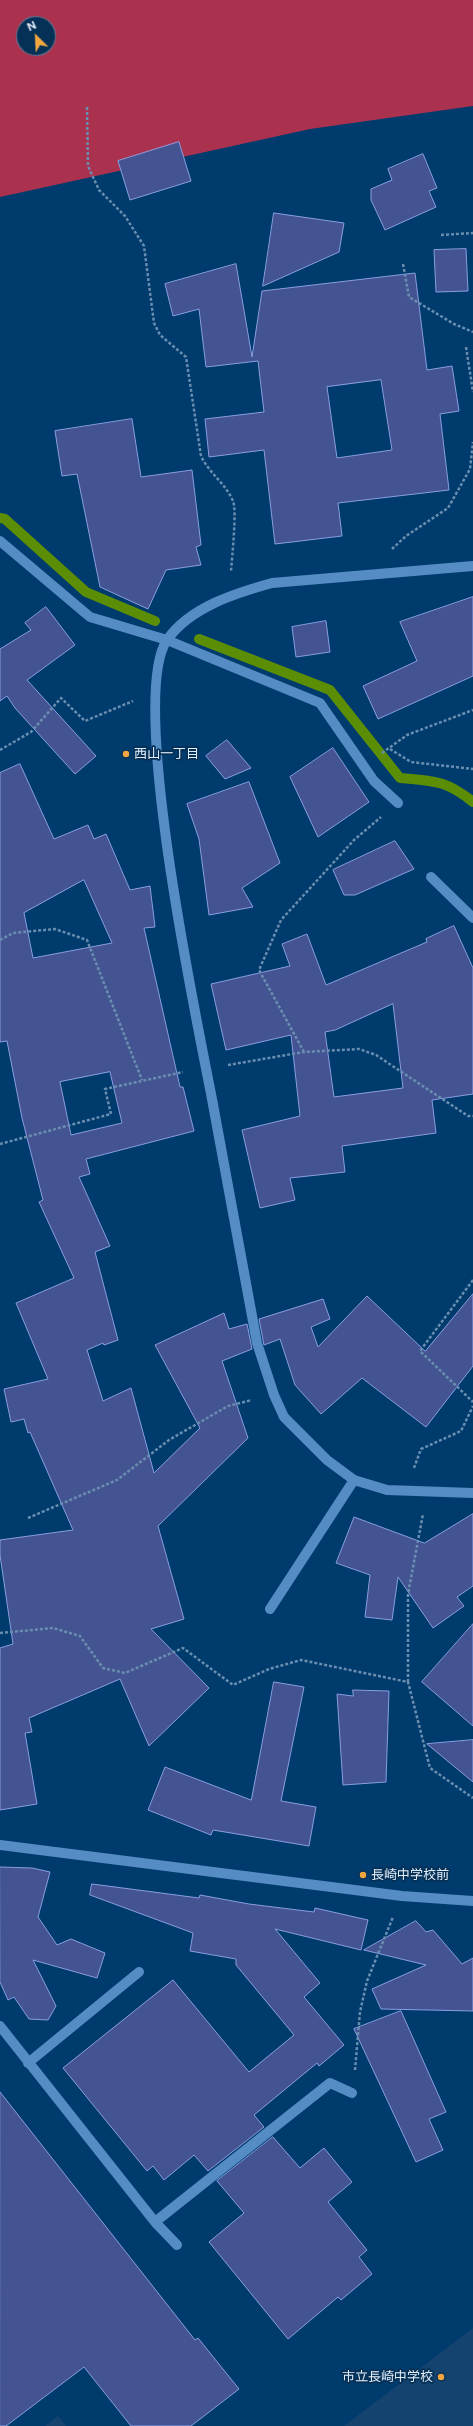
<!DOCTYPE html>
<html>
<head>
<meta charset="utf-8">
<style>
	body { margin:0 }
	#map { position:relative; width:473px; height:2426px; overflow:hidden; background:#003b6d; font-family:"Public Sans",sans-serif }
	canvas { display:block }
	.north { position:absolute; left:16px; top:16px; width:40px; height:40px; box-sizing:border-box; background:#063157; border:1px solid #5e7c98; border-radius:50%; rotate:336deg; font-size:11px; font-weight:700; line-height:16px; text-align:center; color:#e2edfa }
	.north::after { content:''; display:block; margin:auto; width:14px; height:18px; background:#f1a640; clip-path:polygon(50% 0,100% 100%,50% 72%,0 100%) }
</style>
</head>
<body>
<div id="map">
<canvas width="473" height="2426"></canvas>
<div class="north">N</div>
</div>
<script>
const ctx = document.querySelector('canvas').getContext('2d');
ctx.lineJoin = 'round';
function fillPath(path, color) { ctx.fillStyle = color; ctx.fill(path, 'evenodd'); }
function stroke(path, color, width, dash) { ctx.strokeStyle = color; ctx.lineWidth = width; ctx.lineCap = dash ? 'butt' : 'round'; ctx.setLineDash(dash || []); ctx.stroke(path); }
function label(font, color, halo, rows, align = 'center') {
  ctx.font = font + ' "Public Sans","Noto Sans JP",sans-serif'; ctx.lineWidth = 3.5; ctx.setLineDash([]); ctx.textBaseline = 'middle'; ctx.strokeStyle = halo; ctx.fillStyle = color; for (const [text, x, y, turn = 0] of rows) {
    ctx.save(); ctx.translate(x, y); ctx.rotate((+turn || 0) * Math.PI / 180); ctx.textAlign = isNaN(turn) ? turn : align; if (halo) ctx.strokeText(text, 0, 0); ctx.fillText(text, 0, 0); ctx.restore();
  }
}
const built = new Path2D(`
	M 473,2328 L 473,2426 L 344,2426 Z
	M 58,2416 L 66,2426 L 45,2426 Z`);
const forest = new Path2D(`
	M 0,0 L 473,0 L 473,106 L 310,129 L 0,197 ZM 24,24 L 48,24 L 48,48 L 24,48 Z`);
const stream = new Path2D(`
	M 0,518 L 5,519 L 86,592 L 155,621
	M 199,639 L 330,690 L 400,778 C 434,781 446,780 473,802`);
const building = new Path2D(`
	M 179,142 L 191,181 L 130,200 L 118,161 Z
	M 423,154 L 437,188 L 429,191 L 436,207 L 385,230 L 371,200 L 371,189 L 392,180 L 388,169 Z
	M 274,213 L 344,223 L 339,252 L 263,286 Z
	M 466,249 L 468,291 L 436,292 L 434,250 Z
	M 236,264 L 252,357 L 262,291 L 415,273 L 427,370 L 452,366 L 459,411 L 440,414 L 449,490 L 338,503 L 342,536 L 275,544 L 264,450 L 209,457 L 205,419 L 264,412 L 258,361 L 206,367 L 199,309 L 173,316 L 165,284 ZM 381,380 L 392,450 L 337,458 L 327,387 Z
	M 132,419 L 141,477 L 192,470 L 201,545 L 196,547 L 201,565 L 166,570 L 148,609 L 100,587 L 77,474 L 62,476 L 55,431 Z
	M 473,597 L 473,676 L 378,719 L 363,686 L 417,661 L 400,622 Z
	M 46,607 L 75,645 L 27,680 L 96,756 L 75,774 L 15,708 L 7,696 L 0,701 L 0,649 L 31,630 L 25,623 Z
	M 326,621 L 330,652 L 296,657 L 292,627 Z
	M 227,740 L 251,768 L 225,779 L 206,756 Z
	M 333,748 L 369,802 L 318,837 L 290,777 Z
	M 20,764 L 54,839 L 88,825 L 94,839 L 106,834 L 130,890 L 150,886 L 155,927 L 144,928 L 180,1087 L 183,1087 L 194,1131 L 86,1159 L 90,1174 L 79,1177 L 110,1246 L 95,1252 L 118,1340 L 104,1345 L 103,1343 L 87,1350 L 103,1401 L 131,1388 L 154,1473 L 200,1428 L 155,1345 L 224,1313 L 229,1329 L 247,1324 L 252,1349 L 222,1361 L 248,1438 L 158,1526 L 184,1619 L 151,1629 L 209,1688 L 149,1746 L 120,1679 L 29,1718 L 32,1732 L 25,1733 L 37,1804 L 0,1810 L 0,1648 L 13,1644 L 0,1555 L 0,1540 L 73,1530 L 30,1432 L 28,1433 L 24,1419 L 11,1422 L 4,1389 L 48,1379 L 16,1303 L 74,1278 L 39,1202 L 43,1200 L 22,1118 L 7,1041 L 0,1042 L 0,773 ZM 84,880 L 112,943 L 33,958 L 24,913 ZM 110,1072 L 122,1123 L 71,1135 L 60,1082 Z
	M 249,782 L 280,863 L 242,888 L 253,907 L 209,915 L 199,839 L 187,804 Z
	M 395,841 L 414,869 L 355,895 L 344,895 L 333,870 Z
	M 454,926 L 473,968 L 473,1094 L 432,1100 L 436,1133 L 342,1146 L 345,1172 L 290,1178 L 295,1200 L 260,1208 L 242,1130 L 300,1116 L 291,1035 L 226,1050 L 211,984 L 290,966 L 282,944 L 307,934 L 326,985 L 427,942 L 426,939 ZM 393,1004 L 403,1088 L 334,1097 L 325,1032 L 335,1030 Z
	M 473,1294 L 473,1366 L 426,1427 L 362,1378 L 321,1414 L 295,1385 L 280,1339 L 264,1345 L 259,1319 L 323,1299 L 330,1319 L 311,1327 L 318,1347 L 367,1296 L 425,1351 Z
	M 473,1514 L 473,1586 L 457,1597 L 464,1606 L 433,1628 L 398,1577 L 392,1620 L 365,1617 L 370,1575 L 336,1563 L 354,1517 L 424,1543 Z
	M 473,1624 L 473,1726 L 422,1682 Z
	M 274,1682 L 304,1687 L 281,1801 L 316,1807 L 309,1846 L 213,1830 L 211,1835 L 148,1810 L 165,1767 L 251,1800 Z
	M 353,1690 L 389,1691 L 386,1782 L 343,1785 L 337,1694 L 353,1696 Z
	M 473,1740 L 473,1782 L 427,1744 Z
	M 0,1867 L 32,1868 L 50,1872 L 38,1917 L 57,1945 L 71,1939 L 105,1953 L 97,1978 L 33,1960 L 56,2006 L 48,2020 L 29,2019 L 14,1997 L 8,2000 L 0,1982 Z
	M 92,1884 L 199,1898 L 200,1895 L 249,1904 L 314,1912 L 315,1908 L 368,1920 L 361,1950 L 275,1929 L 320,1983 L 304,1997 L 344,2045 L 319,2066 L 317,2063 L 254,2115 L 264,2127 L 208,2171 L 194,2155 L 164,2180 L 153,2166 L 147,2171 L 63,2068 L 173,1980 L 249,2072 L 294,2035 L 236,1965 L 236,1959 L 190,1951 L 193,1933 L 90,1895 Z
	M 416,1921 L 426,1932 L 433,1930 L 462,1964 L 473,1958 L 473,2011 L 381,2009 L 372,1989 L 426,1965 L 364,1950 Z
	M 401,2011 L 446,2112 L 429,2119 L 443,2150 L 416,2162 L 354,2029 Z
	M 0,2092 L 195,2340 L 198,2338 L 239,2389 L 191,2426 L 131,2426 L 84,2367 L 6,2426 L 0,2426 Z
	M 273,2137 L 300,2168 L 324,2148 L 352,2182 L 328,2202 L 367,2250 L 359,2257 L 372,2274 L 341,2300 L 338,2297 L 288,2339 L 209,2242 L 244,2213 L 217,2181 Z`);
const path = new Path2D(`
	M 87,107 L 88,166 L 99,190 L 125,216 L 144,246 L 154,323 L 160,335 L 186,357 L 201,456 C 209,473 226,484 233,501 C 237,510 232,558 231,571
	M 441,235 L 473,233
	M 403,264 L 409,297 L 454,324 L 473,332
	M 466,347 L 473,392
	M 392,549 L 406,536 L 448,508 L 470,469 L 473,442
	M 390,749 L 411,762 L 473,769
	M 0,750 L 31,732 L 61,698 L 85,721 L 133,701
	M 382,753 L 407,735 L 473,710
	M 0,940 L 13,933 L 55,929 L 87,940 L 142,1080
	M 304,1052 L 259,970 L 281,920 L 354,840 L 381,817
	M 228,1065 L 304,1052 L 359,1049 L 376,1055 L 468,1116 L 473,1116
	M 0,1144 L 111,1114 L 105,1089 L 183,1072
	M 473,1280 L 420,1351 L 473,1402
	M 414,1468 L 421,1449 L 461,1431 L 473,1406
	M 28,1518 L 117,1480 L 169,1440 L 228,1406 L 252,1400
	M 0,1633 L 53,1628 L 80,1636 L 103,1668 L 125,1673 L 183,1648 L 233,1685 L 269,1669 L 301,1660 L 408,1682 L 430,1768 L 473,1798
	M 408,1682 L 408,1594 L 423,1514
	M 355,2070 L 360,2012 L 367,1981 L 393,1917`);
const street = new Path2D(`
	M 0,541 L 90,617 L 167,640 L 320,703 L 374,781 L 398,803
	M 431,877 L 473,918
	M 270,1609 L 354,1480
	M 0,2026 L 155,2222 L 177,2245
	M 28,2063 L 139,1972
	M 155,2222 L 330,2083 L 352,2093`);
const secondary = new Path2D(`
	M 473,566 L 272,583 C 236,593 190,607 167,640 C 128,697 197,1021 212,1099 C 227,1180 242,1262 257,1343 L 274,1395 L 284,1417 L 327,1460 L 354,1480 L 387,1490 L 473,1493
	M 0,1845 L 402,1896 L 473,1901`);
const markers = [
	[126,754,4,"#f1a640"],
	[363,1875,4,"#f1a640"],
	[441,2377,4,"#f1a640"]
];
const poiNames = [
	["西山一丁目",134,754],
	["長崎中学校前",371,1875],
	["市立長崎中学校",433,2377,"right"]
];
fillPath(built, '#14436f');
fillPath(forest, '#ab324f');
stroke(stream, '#5b8e05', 10);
fillPath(building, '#445492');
stroke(building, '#899ee2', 1);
stroke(path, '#698eaf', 2.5, [3, 2]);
stroke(street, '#568cc4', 10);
stroke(secondary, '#568cc4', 10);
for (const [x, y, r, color] of markers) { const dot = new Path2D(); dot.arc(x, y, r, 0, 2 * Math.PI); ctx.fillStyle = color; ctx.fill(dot); stroke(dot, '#063157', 1.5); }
label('13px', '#e2edfa', '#063157', poiNames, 'left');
</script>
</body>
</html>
